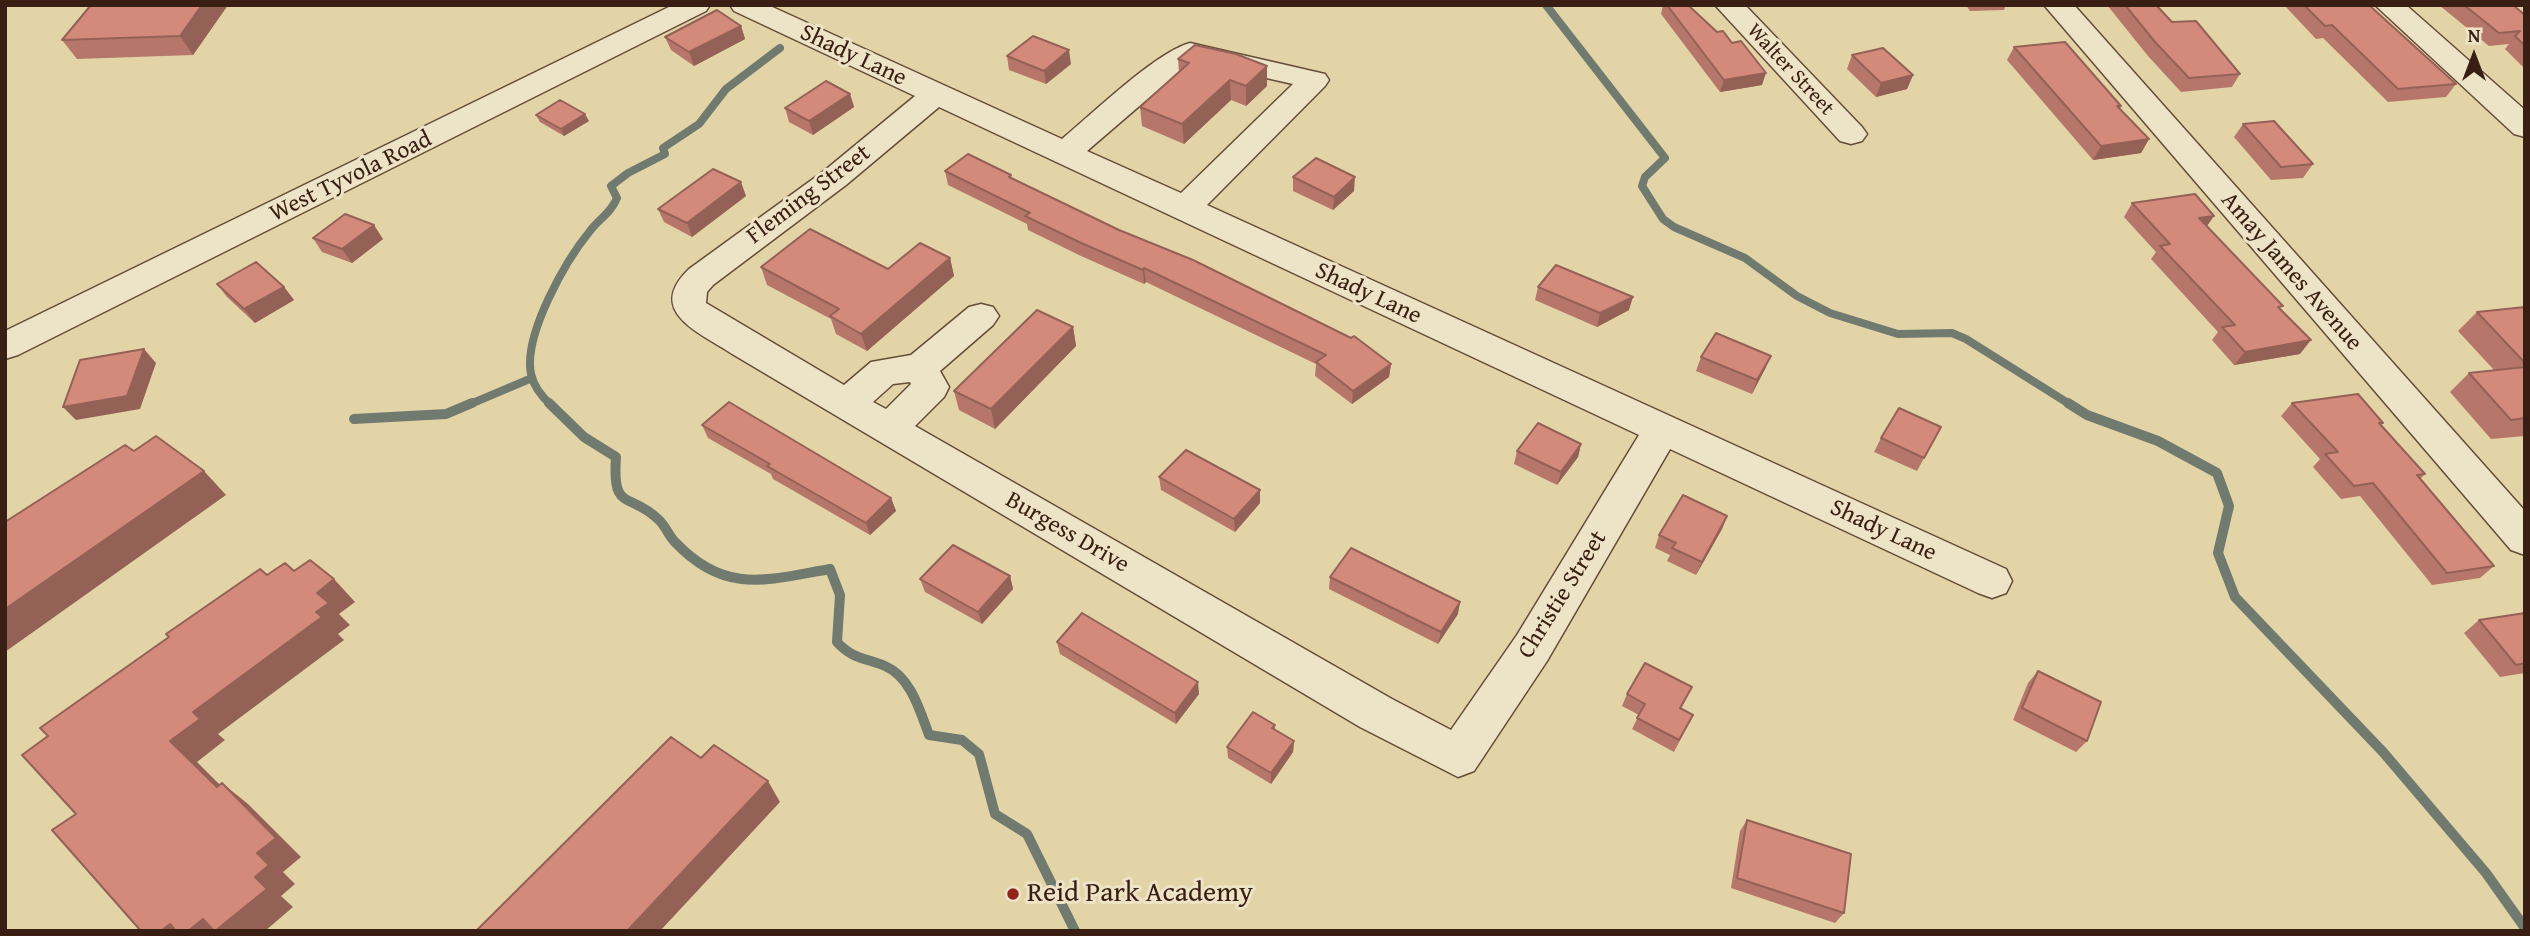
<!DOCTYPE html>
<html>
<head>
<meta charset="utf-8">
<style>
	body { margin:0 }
	#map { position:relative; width:2530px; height:936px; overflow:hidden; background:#e3d4a8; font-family:"Gentium Book Plus",serif }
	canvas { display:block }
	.frame { position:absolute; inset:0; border:7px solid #391e13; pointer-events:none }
	.north { position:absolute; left:2439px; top:21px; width:70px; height:70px; -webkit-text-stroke:5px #ede3c6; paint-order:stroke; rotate:0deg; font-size:19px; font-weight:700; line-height:28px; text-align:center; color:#391e13 }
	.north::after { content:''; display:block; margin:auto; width:24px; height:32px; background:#391e13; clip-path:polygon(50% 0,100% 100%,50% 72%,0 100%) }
</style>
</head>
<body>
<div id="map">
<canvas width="2530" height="936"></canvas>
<div class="frame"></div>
<div class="north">N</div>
</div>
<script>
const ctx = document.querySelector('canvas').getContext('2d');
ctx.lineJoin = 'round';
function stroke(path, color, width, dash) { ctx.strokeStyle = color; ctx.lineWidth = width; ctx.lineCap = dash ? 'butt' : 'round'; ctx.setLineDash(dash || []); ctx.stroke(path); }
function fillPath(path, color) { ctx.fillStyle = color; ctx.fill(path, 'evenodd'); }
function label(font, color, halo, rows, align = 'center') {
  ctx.font = font + ' "Gentium Book Plus",serif'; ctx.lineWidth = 6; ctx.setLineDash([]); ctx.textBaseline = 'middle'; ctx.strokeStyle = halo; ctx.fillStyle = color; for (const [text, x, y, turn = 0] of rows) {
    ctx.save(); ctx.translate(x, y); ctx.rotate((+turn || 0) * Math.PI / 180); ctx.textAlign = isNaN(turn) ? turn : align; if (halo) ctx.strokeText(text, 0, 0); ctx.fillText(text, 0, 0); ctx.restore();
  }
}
const streamFar1 = new Path2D(`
	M 1546,5 L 1665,158 L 1645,177 L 1642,186 L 1663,219 L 1674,227 L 1745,258 L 1797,296 L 1830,313 L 1898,334 L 1952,333 L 1966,339 L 2071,405
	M 468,405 L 532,378
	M 551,405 C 541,396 534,387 531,374 C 523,335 566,260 590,231 C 599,219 611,213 617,198 L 611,186 L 628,173 L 665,154 L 663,148 L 699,124 L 726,89 L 780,48`);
const stream = new Path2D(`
	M 549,403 L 584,437 L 616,457 C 612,513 629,491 659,520 C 666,527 669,536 675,542 C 725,595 767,580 830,569 L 840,595 L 837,642 C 852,659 866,658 885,666 C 911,677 920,711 929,735 L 962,740 L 979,754 L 995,814 L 1027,834 L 1075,931
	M 2068,403 L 2087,415 L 2158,441 L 2217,473 L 2229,506 L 2218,553 L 2235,597 L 2383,752 L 2486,873 L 2525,928
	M 354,419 L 446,414 L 472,403`);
const minor = new Path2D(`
	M 673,5 L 710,5 L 706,11 L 18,355 L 5,359 L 5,331 Z
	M 730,5 L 768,5 L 1062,139 C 1091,115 1156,52 1190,43 L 1325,74 L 1329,80 L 1325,86 L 1207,205 L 2006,569 L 2012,581 L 2006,593 L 1992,598 L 1978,593 L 1670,449 L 1547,661 L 1474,771 L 1458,777 L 1360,727 L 734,355 C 701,333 644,312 689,269 L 824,171 L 915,96 L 734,11 ZM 1195,62 L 1293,84 L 1181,193 L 1087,151 L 1173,77 ZM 939,107 L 1639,435 L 1517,635 L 1451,730 L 1392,699 L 915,426 L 944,397 L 949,387 L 940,371 L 993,325 L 999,316 L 993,307 L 981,304 L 969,307 L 911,355 L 871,362 L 844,385 L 706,303 L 707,292 L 713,285 L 846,185 ZM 910,382 L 911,384 L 886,409 L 873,402 L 893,384 Z
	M 1715,5 L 1745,5 L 1862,127 L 1867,134 L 1862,141 L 1851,144 L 1840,141 Z
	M 2044,5 L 2074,5 L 2525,511 L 2525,555 L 2511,550 Z
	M 2375,5 L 2406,5 L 2525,110 L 2525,137 L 2514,134 Z`);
const wall = new Path2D(`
	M 228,5 L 193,55 L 77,59 L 62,40 Z
	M 1663,5 L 1688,5 L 1762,85 L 1720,92 L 1661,14 Z
	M 1966,5 L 2006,5 L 2004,10 L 1970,11 Z
	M 2107,5 L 2156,5 L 2172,22 L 2240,74 L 2232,87 L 2181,92 L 2148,56 Z
	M 2284,5 L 2369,5 L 2456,84 L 2446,97 L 2388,102 L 2323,38 L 2316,39 Z
	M 2439,5 L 2513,5 L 2525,15 L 2525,69 L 2505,49 L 2509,44 L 2489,46 Z
	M 741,26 L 745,39 L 694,66 L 671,50 L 665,37 Z
	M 2014,47 L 2121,106 L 2120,109 L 2149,139 L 2141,153 L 2093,160 L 2007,60 Z
	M 1852,55 L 1913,75 L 1907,89 L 1876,97 L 1847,69 Z
	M 1007,56 L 1071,64 L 1046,84 L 1009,70 Z
	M 1178,59 L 1267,66 L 1267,86 L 1246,106 L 1231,100 L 1184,144 L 1142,126 L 1140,107 L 1179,72 Z
	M 850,94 L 854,107 L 813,135 L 789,122 L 785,108 Z
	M 536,115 L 589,121 L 564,136 L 540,122 Z
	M 2243,124 L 2313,164 L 2303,178 L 2271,180 L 2234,137 Z
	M 945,171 L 1011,175 L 1012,178 L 1391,364 L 1389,377 L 1352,404 L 1315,376 L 1316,364 L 1146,282 L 1144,284 L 1081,256 L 1028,230 L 1027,224 L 948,185 Z
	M 1293,177 L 1354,191 L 1333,210 L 1293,191 Z
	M 746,196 L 692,237 L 664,222 L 658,209 Z
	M 2132,203 L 2207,227 L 2281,309 L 2300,354 L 2234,365 L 2212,340 L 2218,332 L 2151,259 L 2156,252 L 2124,217 Z
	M 313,238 L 383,239 L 352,263 L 322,252 Z
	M 950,258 L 954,276 L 867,351 L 836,334 L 831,319 L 767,285 L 761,267 L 888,269 Z
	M 217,284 L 284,287 L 294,300 L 255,323 L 227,297 Z
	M 1538,287 L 1629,310 L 1597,327 L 1535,300 Z
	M 2525,307 L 2525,436 L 2491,439 L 2450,392 L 2469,373 L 2494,370 L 2458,331 L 2477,312 Z
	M 1073,327 L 1076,346 L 995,429 L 959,410 L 954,391 Z
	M 1771,356 L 1765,369 L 1752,394 L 1696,371 L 1701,357 Z
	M 2292,403 L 2383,423 L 2381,425 L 2425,474 L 2420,479 L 2494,566 L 2480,578 L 2432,585 L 2360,496 L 2341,499 L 2313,467 L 2320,459 L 2281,416 Z
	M 702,425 L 891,498 L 896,511 L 870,535 L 773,479 L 771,474 L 708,438 Z
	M 1941,427 L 1917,471 L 1874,452 L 1881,438 Z
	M 1581,444 L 1578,457 L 1557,485 L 1514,464 L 1517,451 Z
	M 1159,477 L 1260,490 L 1260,503 L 1235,532 L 1161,490 Z
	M 1727,516 L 1722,529 L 1696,575 L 1667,561 L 1670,555 L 1655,548 L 1659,535 Z
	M 1010,576 L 1013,589 L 982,624 L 925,592 L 920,579 Z
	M 1330,577 L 1458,614 L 1438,644 L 1329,589 Z
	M 2525,613 L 2525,673 L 2500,677 L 2464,633 L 2479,620 Z
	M 1057,642 L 1199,694 L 1176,724 L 1060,654 Z
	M 2038,671 L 2087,741 L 2076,752 L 2013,720 L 2028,683 Z
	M 1627,694 L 1686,699 L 1681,709 L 1693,715 L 1674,752 L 1632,729 L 1639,715 L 1622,706 Z
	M 1275,725 L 1275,730 L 1294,741 L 1293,752 L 1271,784 L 1228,758 L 1227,747 Z
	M 1747,820 L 1844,913 L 1835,923 L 1731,888 L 1740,831 Z`);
const shadedWall = new Path2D(`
	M 202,5 L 228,5 L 193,55 L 180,36 Z
	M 741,26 L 745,39 L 694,66 L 689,52 Z
	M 1069,50 L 1071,64 L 1046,84 L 1044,71 Z
	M 1267,66 L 1267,86 L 1246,106 L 1246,86 Z
	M 1766,73 L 1762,85 L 1720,92 L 1724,80 Z
	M 1913,75 L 1907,89 L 1876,97 L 1881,83 Z
	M 1230,80 L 1231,100 L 1184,144 L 1182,124 Z
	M 850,94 L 854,107 L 813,135 L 809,121 Z
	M 585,114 L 589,121 L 564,136 L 561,129 Z
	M 2149,139 L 2141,153 L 2093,160 L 2101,146 Z
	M 1355,177 L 1354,191 L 1333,210 L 1334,197 Z
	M 741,182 L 746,196 L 692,237 L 687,223 Z
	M 2214,216 L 2205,229 L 2199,218 Z
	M 374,225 L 383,239 L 352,263 L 342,249 Z
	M 950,258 L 954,276 L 867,351 L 861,334 Z
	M 1144,268 L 1146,282 L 1144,284 L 1143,270 Z
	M 284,287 L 294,300 L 255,323 L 244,309 Z
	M 1633,297 L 1629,310 L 1597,327 L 1600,313 Z
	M 1073,327 L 1076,346 L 995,429 L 991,409 Z
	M 2311,340 L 2300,354 L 2234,365 L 2245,352 Z
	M 144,349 L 156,363 L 140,409 L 76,420 L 63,407 Z
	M 1771,356 L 1765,369 L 1752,394 L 1757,380 Z
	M 1391,364 L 1389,377 L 1352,404 L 1353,391 Z
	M 1581,444 L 1578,457 L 1557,485 L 1561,472 Z
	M 204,471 L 226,495 L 5,652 L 5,609 Z
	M 1260,490 L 1260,503 L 1235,532 L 1234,519 Z
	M 891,498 L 896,511 L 870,535 L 866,523 Z
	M 1727,516 L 1722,529 L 1696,575 L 1702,562 Z
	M 1010,576 L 1013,589 L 982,624 L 978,612 Z
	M 334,579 L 355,602 L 339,614 L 350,625 L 338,634 L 344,640 L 218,734 L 225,740 L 197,762 L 243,808 L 217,787 L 170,741 L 193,712 L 316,612 L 317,593 Z
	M 1460,602 L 1458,614 L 1438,644 L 1441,632 Z
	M 1198,682 L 1199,694 L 1176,724 L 1175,713 Z
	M 1294,741 L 1293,752 L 1271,784 L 1271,773 Z
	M 768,781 L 780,802 L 660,931 L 627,931 Z
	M 222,783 L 248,804 L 301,857 L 283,872 L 295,884 L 281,896 L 293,907 L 265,931 L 188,931 L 255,877 L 257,853 Z
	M 170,924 L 180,931 L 161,931 Z`);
const building = new Path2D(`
	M 91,5 L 202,5 L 180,36 L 62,40 Z
	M 1667,5 L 1688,5 L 1717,32 L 1723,31 L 1732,43 L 1741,41 L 1766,73 L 1724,80 Z
	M 2125,5 L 2156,5 L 2172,22 L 2196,21 L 2240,74 L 2189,78 L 2155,42 Z
	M 2304,5 L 2369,5 L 2456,84 L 2398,89 L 2332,25 L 2325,26 Z
	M 2464,5 L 2513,5 L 2525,15 L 2525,46 L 2515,36 L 2520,31 L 2499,33 Z
	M 717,10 L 741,26 L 689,52 L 665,37 Z
	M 1033,36 L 1069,50 L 1044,71 L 1007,56 Z
	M 2065,42 L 2121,106 L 2117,106 L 2149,139 L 2101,146 L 2014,47 Z
	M 1195,45 L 1236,54 L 1267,66 L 1246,86 L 1230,80 L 1182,124 L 1140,107 L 1189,63 L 1178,59 Z
	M 1883,48 L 1913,75 L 1881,83 L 1852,55 Z
	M 826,81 L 850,94 L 809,121 L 785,108 Z
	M 560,100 L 585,114 L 561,129 L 536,115 Z
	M 2274,121 L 2313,164 L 2281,167 L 2243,124 Z
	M 968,154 L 1011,175 L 1009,177 L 1119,230 L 1193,260 L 1351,338 L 1354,336 L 1391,364 L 1353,391 L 1316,362 L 1326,355 L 1144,268 L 1143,270 L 1079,242 L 1025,216 L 1030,213 L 945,171 Z
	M 1316,158 L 1355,177 L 1334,197 L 1293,177 Z
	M 713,169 L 741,182 L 687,223 L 658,209 Z
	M 2195,194 L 2214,216 L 2199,218 L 2283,306 L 2278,307 L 2311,340 L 2245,352 L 2222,327 L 2235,325 L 2160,246 L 2170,244 L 2132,203 Z
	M 345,214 L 374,225 L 342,249 L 313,238 Z
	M 810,229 L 888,269 L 920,243 L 950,258 L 861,334 L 830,316 L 839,309 L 761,267 Z
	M 256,262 L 284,287 L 244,309 L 217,284 Z
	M 1556,265 L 1633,297 L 1600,313 L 1538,287 Z
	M 2525,307 L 2525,363 L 2477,312 Z
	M 1037,310 L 1073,327 L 991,409 L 954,391 Z
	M 1716,333 L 1771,356 L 1757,380 L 1701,357 Z
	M 144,349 L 127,396 L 63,407 L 80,360 Z
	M 2525,367 L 2525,418 L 2511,420 L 2469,373 Z
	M 2358,394 L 2383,423 L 2379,423 L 2425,474 L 2417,475 L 2494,566 L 2447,573 L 2373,483 L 2354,486 L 2325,454 L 2338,452 L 2292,403 Z
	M 729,402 L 891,498 L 866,523 L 767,466 L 770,464 L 702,425 Z
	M 1899,408 L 1941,427 L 1924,458 L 1881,438 Z
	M 1538,423 L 1581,444 L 1561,472 L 1517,451 Z
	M 156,436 L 204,471 L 5,609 L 5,522 L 125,445 L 134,451 Z
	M 1186,450 L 1260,490 L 1234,519 L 1159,477 Z
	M 1683,495 L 1727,516 L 1702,562 L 1672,548 L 1676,543 L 1659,535 Z
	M 953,545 L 1010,576 L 978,612 L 920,579 Z
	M 1351,548 L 1460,602 L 1441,632 L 1330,577 Z
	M 310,560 L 334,579 L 317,593 L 329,603 L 316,612 L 322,617 L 193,712 L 200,719 L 170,741 L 217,787 L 222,783 L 276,838 L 257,853 L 269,865 L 255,877 L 267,889 L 215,931 L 214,931 L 203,919 L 188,931 L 176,931 L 170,924 L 161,931 L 141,931 L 52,830 L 76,814 L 22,755 L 48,736 L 40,728 L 169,637 L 166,634 L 260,569 L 267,575 L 285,563 L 294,571 Z
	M 1082,613 L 1198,682 L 1175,713 L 1057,642 Z
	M 2525,613 L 2525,663 L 2516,665 L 2479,620 Z
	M 1645,663 L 1692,687 L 1680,708 L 1693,715 L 1679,740 L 1637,718 L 1645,704 L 1627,694 Z
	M 2038,671 L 2101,702 L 2087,741 L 2022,708 Z
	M 1253,712 L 1275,725 L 1272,728 L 1294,741 L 1271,773 L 1227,747 Z
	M 671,737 L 701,758 L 714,745 L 768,781 L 627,931 L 476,931 Z
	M 1747,820 L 1851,854 L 1844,913 L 1737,878 Z`);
const markers = [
	[1013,894,7,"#8f2418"]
];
const farStreetnames = [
	["Walter Street",1790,70,47]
];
const streetNames = [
	["Shady Lane",853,56,25],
	["West Tyvola Road",351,177,-26],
	["Fleming Street",809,195,-37],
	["Amay James Avenue",2291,272,49],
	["Shady Lane",1368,294,25],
	["Shady Lane",1883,531,25],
	["Burgess Drive",1067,533,30],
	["Christie Street",1563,595,-58]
];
const nearPoinames = [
	["Reid Park Academy",1027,894]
];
stroke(streamFar1, '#717a6f', 8);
stroke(stream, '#717a6f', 10);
stroke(minor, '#644c38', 3);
fillPath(minor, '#ede3c6');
fillPath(wall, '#b6776a');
fillPath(shadedWall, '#946156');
fillPath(building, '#d48a7b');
stroke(building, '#946156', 2);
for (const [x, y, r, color] of markers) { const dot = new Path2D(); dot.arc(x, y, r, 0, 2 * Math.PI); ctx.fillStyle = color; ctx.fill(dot); stroke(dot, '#ede3c6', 2.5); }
label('21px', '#391e13', '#ede3c6', farStreetnames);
label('24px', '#391e13', '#ede3c6', streetNames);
label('28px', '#391e13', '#ede3c6', nearPoinames, 'left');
</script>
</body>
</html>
